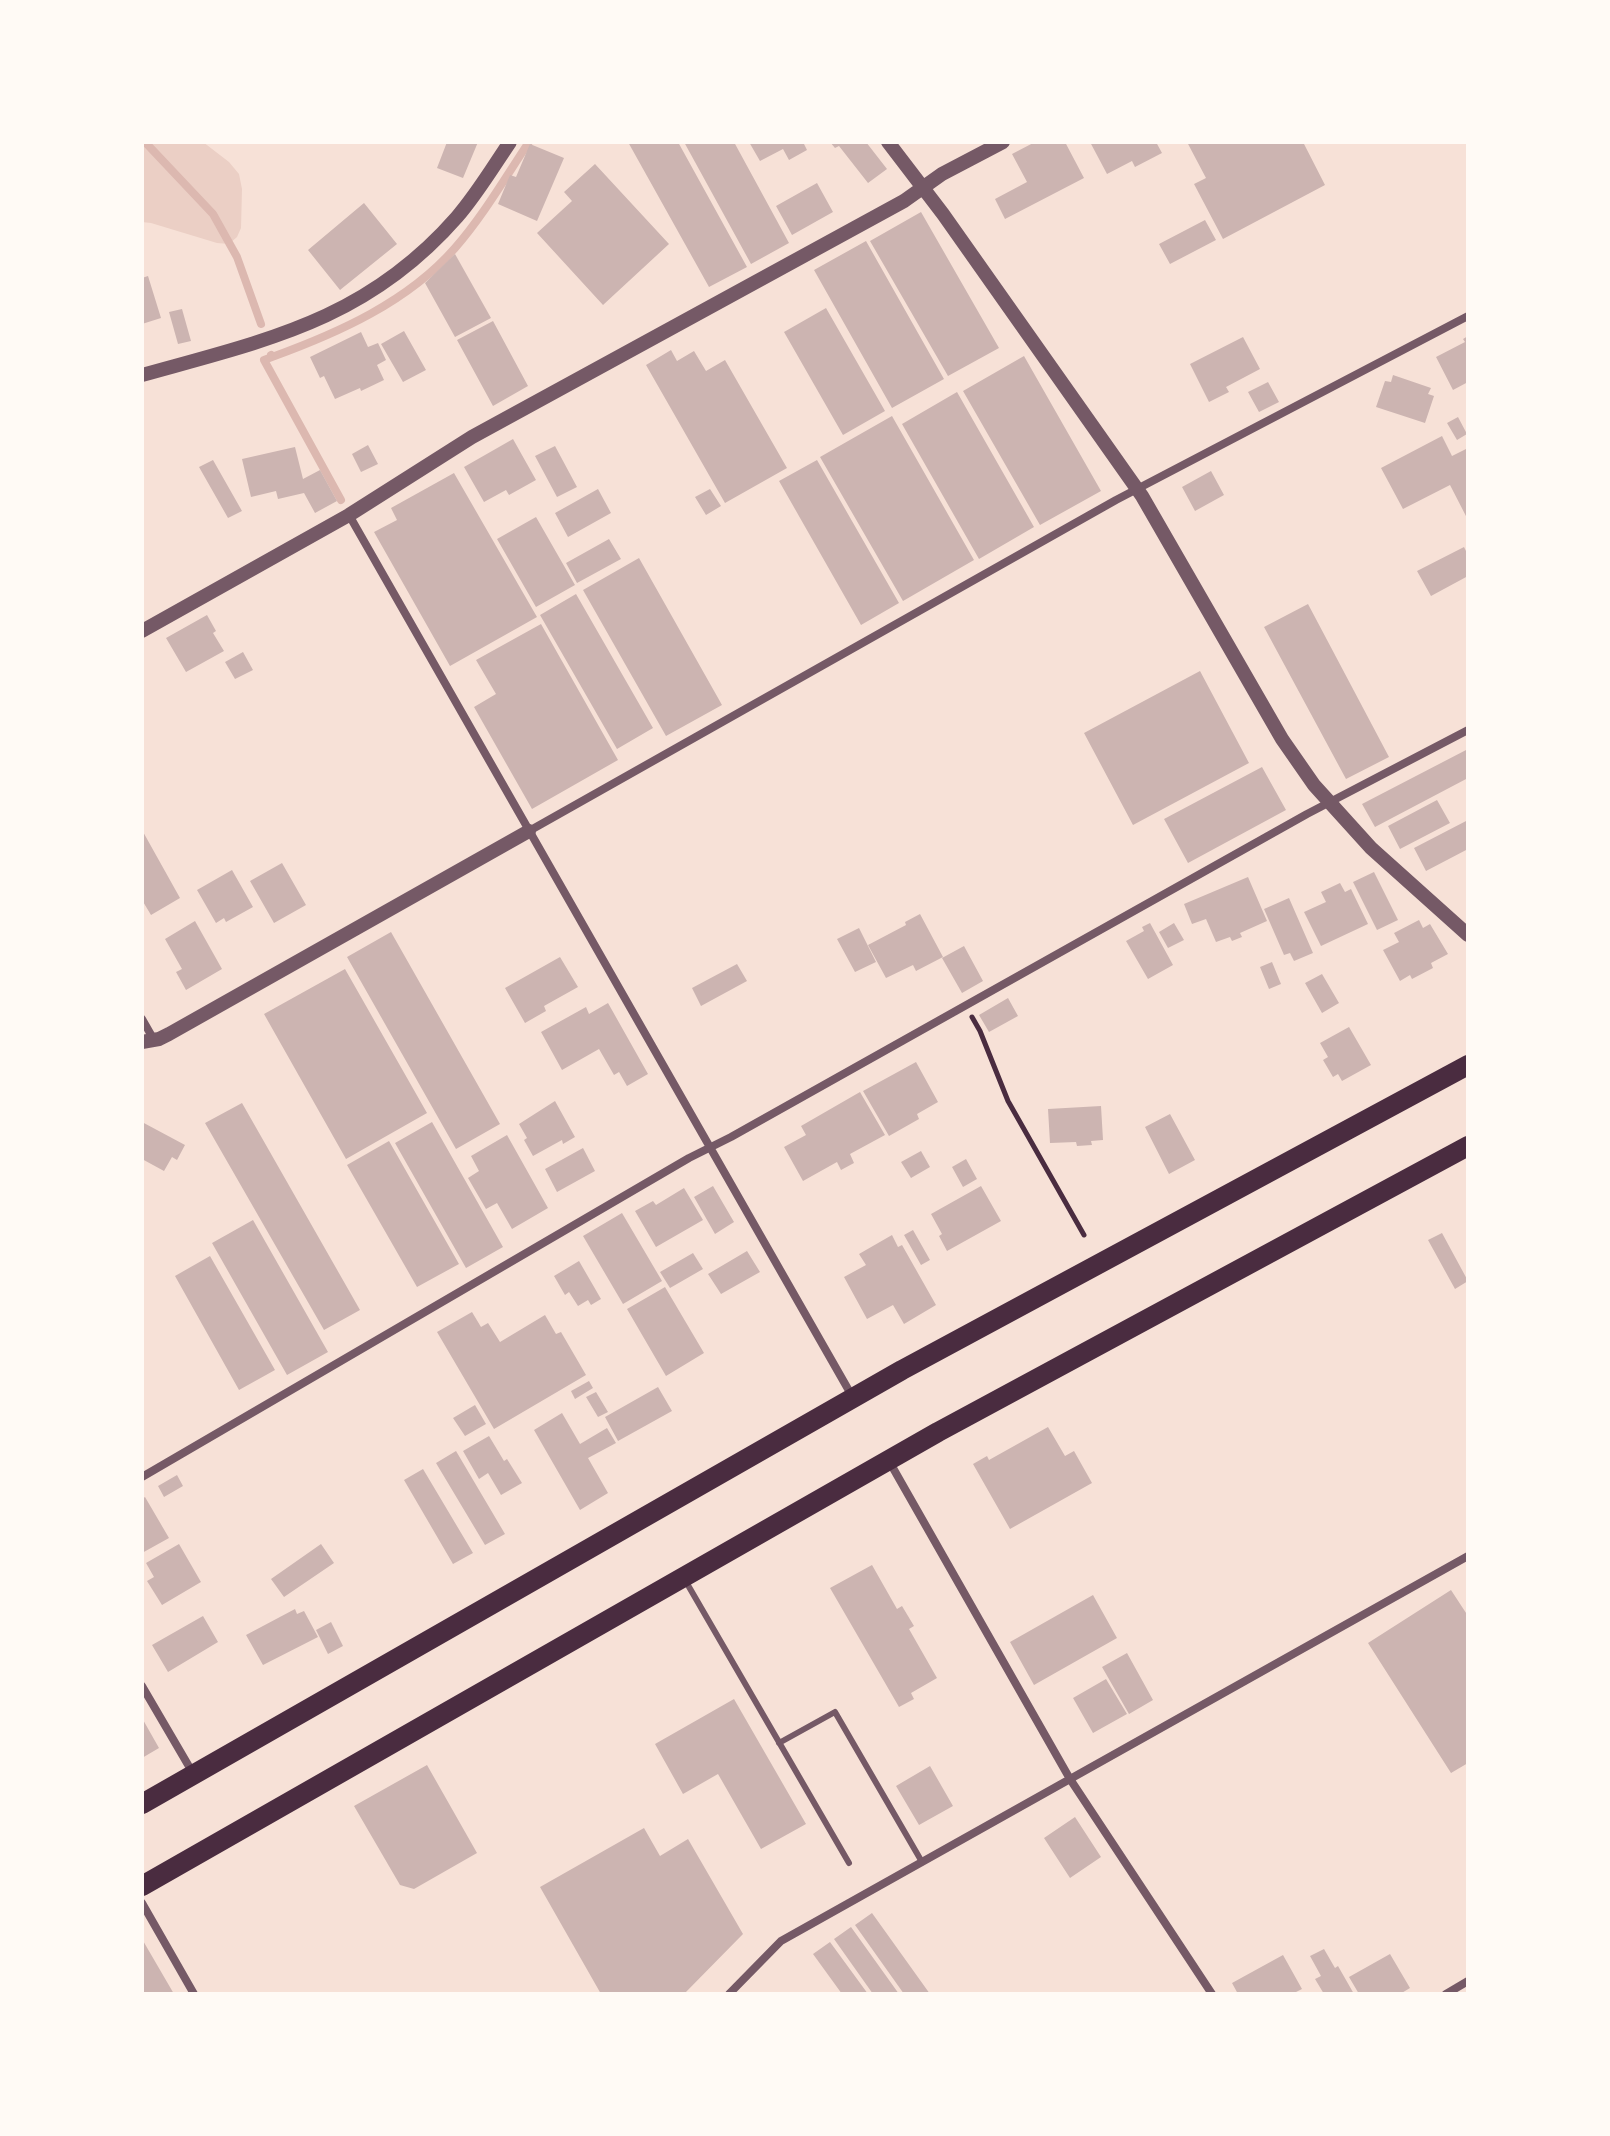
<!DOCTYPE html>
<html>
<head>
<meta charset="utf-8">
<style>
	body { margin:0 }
	#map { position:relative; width:1610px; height:2136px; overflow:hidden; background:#f7e1d7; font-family:Raleway,sans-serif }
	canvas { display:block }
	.frame { position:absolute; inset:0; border:144px solid #fffaf5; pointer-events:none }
</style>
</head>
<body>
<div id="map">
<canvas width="1610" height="2136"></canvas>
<div class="frame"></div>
</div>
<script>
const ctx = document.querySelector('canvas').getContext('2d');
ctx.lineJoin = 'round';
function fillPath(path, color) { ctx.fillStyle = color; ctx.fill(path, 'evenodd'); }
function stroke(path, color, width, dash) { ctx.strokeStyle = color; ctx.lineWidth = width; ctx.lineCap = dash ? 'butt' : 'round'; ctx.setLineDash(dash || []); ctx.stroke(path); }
const green = new Path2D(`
	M 142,142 L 203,142 L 229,162 L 239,174 L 242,189 L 241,228 L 237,237 L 229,244 L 217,243 L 151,223 L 142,222 Z`);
const stream = new Path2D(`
	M 145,142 L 213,214 L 237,257 L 261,324
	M 271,355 L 272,357 C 338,333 408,302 455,248 C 483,216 505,178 529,142
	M 272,357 L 264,360 L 341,500`);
const building = new Path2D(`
	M 447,142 L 478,142 L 463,178 L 437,168 Z
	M 628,142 L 678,142 L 747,267 L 709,287 Z
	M 684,142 L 734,142 L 789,243 L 751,264 Z
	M 749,142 L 803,142 L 807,150 L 789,160 L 783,149 L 760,161 Z
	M 830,142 L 866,142 L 887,169 L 868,183 L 839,146 L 835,148 Z
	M 1035,142 L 1065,142 L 1084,178 L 1005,219 L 995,199 L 1027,182 L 1012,154 Z
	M 1090,142 L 1156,142 L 1162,153 L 1135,167 L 1132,161 L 1107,174 Z
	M 1187,142 L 1303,142 L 1325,185 L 1223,239 L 1194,184 L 1206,178 Z
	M 530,144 L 564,158 L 537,221 L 498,204 L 510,175 L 516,177 Z
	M 595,164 L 669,244 L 603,305 L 537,233 L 572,201 L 564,192 Z
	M 817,183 L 833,212 L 792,235 L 776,206 Z
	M 364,203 L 397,244 L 340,290 L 308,250 Z
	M 921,212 L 999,348 L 948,376 L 870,241 Z
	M 1205,220 L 1216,240 L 1170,264 L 1159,244 Z
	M 866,241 L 944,379 L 892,408 L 814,270 Z
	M 455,254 L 491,318 L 455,337 L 425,283 Z
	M 148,276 L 161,318 L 142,324 L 142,278 Z
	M 826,308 L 885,411 L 843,435 L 784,332 Z
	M 182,309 L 191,341 L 178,344 L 169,312 Z
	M 493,321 L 528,386 L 493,406 L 457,340 Z
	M 404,331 L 426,370 L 403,382 L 381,344 Z
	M 361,332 L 368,347 L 378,343 L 386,360 L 377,365 L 384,380 L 361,391 L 360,388 L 335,399 L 324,376 L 320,378 L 310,357 Z
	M 1468,336 L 1468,382 L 1453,390 L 1436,357 L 1465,342 L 1463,339 Z
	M 1243,337 L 1260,369 L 1226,387 L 1229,392 L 1209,402 L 1190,364 Z
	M 671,350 L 677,361 L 694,351 L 706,371 L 725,360 L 787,468 L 725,503 L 646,365 Z
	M 1024,356 L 1101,491 L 1040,525 L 963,391 Z
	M 1393,375 L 1431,388 L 1428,394 L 1434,396 L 1425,423 L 1376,407 L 1385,381 L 1391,382 Z
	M 1268,382 L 1279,402 L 1259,412 L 1248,392 Z
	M 957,392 L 1034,527 L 979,559 L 902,424 Z
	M 892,416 L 974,560 L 903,601 L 820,457 Z
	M 1458,417 L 1467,434 L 1457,440 L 1447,423 Z
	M 1442,436 L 1452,456 L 1468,448 L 1468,520 L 1450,485 L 1403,509 L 1381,468 Z
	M 513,439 L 536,480 L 509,495 L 506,490 L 484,502 L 464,467 Z
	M 368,445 L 378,464 L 361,472 L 352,454 Z
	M 555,446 L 577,487 L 557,497 L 535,456 Z
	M 295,447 L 303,479 L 320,470 L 337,501 L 315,513 L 304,493 L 278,499 L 276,491 L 251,497 L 242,459 Z
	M 213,460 L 242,511 L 228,518 L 199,467 Z
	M 817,460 L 899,603 L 861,625 L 779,481 Z
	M 1211,471 L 1224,495 L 1195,511 L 1182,487 Z
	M 454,473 L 537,617 L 450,666 L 374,532 L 397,520 L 391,508 Z
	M 598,489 L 611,513 L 568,537 L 555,513 Z
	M 710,489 L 721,506 L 706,515 L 695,497 Z
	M 536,517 L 575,585 L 536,607 L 497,539 Z
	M 609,539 L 621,559 L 577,583 L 566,563 Z
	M 1464,547 L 1468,555 L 1468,576 L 1431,596 L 1417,571 Z
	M 639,558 L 722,705 L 666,736 L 583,590 Z
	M 576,594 L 653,728 L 617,749 L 540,615 Z
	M 1308,604 L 1389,757 L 1346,779 L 1264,627 Z
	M 207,615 L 216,631 L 213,633 L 224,651 L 186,672 L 166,638 Z
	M 541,624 L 618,760 L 532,809 L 474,707 L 496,694 L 476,660 Z
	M 243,652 L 253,670 L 235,679 L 225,662 Z
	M 1200,671 L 1249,763 L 1133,825 L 1084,733 Z
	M 1468,749 L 1468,778 L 1375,827 L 1362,804 Z
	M 1262,767 L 1286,810 L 1188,863 L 1164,819 Z
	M 1437,800 L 1450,823 L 1400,849 L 1388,826 Z
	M 1468,820 L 1468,849 L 1426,871 L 1414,848 Z
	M 142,830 L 180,898 L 151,915 L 142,900 Z
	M 282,863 L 306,905 L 274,923 L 250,881 Z
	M 232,870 L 253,907 L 226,922 L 224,918 L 216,923 L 197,890 Z
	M 1374,872 L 1398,920 L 1377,930 L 1353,882 Z
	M 1248,877 L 1267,921 L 1240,933 L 1242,937 L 1232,941 L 1230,937 L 1216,942 L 1206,919 L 1192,924 L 1184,904 Z
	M 1340,883 L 1345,892 L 1351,889 L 1368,924 L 1321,946 L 1304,912 L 1326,902 L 1321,892 Z
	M 1289,898 L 1313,953 L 1294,961 L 1290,953 L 1284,955 L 1264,909 Z
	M 920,914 L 943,957 L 916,971 L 913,965 L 886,978 L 868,945 L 906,925 L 905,922 Z
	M 1419,920 L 1423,928 L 1430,924 L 1448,954 L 1431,963 L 1433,968 L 1412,979 L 1410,975 L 1400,981 L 1383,950 L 1399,942 L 1394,933 Z
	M 195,921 L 222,969 L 186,990 L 176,972 L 182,969 L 165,939 Z
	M 1150,923 L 1173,965 L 1148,979 L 1126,941 L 1144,931 L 1142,927 Z
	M 1174,923 L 1184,940 L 1168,948 L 1159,932 Z
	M 859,928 L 876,962 L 855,972 L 837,939 Z
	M 391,932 L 500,1124 L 456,1149 L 347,957 Z
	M 964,946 L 983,981 L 962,993 L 942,958 Z
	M 560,957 L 578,987 L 544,1006 L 546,1011 L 525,1023 L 505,988 Z
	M 1272,962 L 1281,984 L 1269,989 L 1260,967 Z
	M 737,964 L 747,981 L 701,1006 L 692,988 Z
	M 345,969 L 427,1113 L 346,1159 L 264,1014 Z
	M 1322,974 L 1339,1003 L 1322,1013 L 1305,983 Z
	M 1008,998 L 1018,1016 L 989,1032 L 979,1015 Z
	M 608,1003 L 648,1074 L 627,1086 L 619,1072 L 614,1075 L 599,1049 L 562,1070 L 541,1032 L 586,1007 L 589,1014 Z
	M 1349,1027 L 1371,1065 L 1342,1081 L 1338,1074 L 1333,1077 L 1323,1060 L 1328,1057 L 1320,1043 Z
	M 916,1062 L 938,1102 L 917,1114 L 919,1119 L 889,1136 L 863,1091 Z
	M 860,1092 L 885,1135 L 850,1154 L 854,1163 L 841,1170 L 837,1162 L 803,1181 L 784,1147 L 806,1135 L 801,1126 Z
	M 555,1101 L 575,1137 L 563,1144 L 562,1140 L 533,1156 L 524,1140 L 527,1138 L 519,1124 Z
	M 242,1103 L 360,1310 L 324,1330 L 205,1123 Z
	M 1101,1106 L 1103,1140 L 1091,1141 L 1092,1145 L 1077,1146 L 1076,1142 L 1050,1143 L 1048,1109 Z
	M 1170,1114 L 1195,1160 L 1169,1174 L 1145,1127 Z
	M 142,1122 L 185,1145 L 177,1160 L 172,1157 L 164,1171 L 142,1159 Z
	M 432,1122 L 503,1247 L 466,1268 L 395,1143 Z
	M 507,1135 L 548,1208 L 512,1229 L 497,1203 L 486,1209 L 468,1178 L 479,1171 L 471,1156 Z
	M 389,1141 L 459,1264 L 417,1287 L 347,1165 Z
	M 583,1148 L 595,1171 L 557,1192 L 545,1169 Z
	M 921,1151 L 930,1167 L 911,1178 L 901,1162 Z
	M 966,1159 L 977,1179 L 963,1187 L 952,1167 Z
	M 713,1186 L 734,1222 L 715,1234 L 694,1197 Z
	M 981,1186 L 1001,1221 L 947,1251 L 939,1236 L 942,1234 L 931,1214 Z
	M 684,1188 L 703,1220 L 656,1247 L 635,1211 L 653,1201 L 656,1205 Z
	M 622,1213 L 662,1281 L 623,1304 L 583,1236 Z
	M 253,1220 L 328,1352 L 287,1375 L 212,1243 Z
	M 913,1230 L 930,1260 L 921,1265 L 904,1235 Z
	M 1442,1233 L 1468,1281 L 1455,1289 L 1428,1240 Z
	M 892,1235 L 898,1247 L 902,1245 L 936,1305 L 904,1324 L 893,1305 L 867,1319 L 844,1277 L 866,1265 L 859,1254 Z
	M 747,1251 L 760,1272 L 721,1294 L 708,1274 Z
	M 693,1253 L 703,1269 L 670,1288 L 660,1272 Z
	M 210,1256 L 275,1370 L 239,1390 L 175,1276 Z
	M 579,1261 L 601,1299 L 591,1305 L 588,1300 L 578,1306 L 569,1292 L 565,1295 L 554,1276 Z
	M 665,1287 L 704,1353 L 666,1376 L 627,1309 Z
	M 472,1312 L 481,1327 L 488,1323 L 500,1342 L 545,1315 L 556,1334 L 561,1332 L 586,1375 L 494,1429 L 437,1332 Z
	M 589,1381 L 593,1388 L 575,1399 L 571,1391 Z
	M 658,1387 L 672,1411 L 618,1441 L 605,1417 Z
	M 596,1392 L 608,1412 L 598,1417 L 586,1397 Z
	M 475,1405 L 486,1424 L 465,1436 L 453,1418 Z
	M 562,1413 L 580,1444 L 607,1428 L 616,1443 L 588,1458 L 608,1493 L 580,1510 L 534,1430 Z
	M 1048,1427 L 1065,1456 L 1074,1451 L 1092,1483 L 1010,1529 L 973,1464 L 987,1456 L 989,1460 Z
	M 489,1436 L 504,1461 L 507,1459 L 522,1483 L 501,1495 L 488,1473 L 479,1479 L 463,1451 Z
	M 456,1451 L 505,1534 L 485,1545 L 436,1463 Z
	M 423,1469 L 473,1553 L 453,1564 L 404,1480 Z
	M 177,1475 L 183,1486 L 164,1497 L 158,1486 Z
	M 145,1497 L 169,1538 L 142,1553 L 142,1499 Z
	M 179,1544 L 201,1582 L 162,1605 L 147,1581 L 154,1577 L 146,1563 Z
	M 321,1544 L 334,1563 L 284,1597 L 271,1579 Z
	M 872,1565 L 897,1609 L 902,1606 L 914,1626 L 909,1629 L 937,1678 L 911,1693 L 914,1699 L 899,1707 L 830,1588 Z
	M 1451,1590 L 1468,1616 L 1468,1763 L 1451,1773 L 1368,1643 Z
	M 1093,1595 L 1117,1638 L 1034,1685 L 1010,1642 Z
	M 295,1609 L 297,1614 L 304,1611 L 318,1637 L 263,1665 L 246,1635 Z
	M 203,1616 L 218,1642 L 168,1672 L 152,1645 Z
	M 331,1622 L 343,1646 L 328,1654 L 316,1630 Z
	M 1127,1653 L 1153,1700 L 1129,1714 L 1102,1667 Z
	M 1106,1679 L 1127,1714 L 1093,1733 L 1073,1698 Z
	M 734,1699 L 806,1824 L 761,1849 L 718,1774 L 683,1794 L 655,1744 Z
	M 142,1718 L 159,1748 L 142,1758 Z
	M 427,1765 L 477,1853 L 414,1889 L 400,1885 L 354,1806 Z
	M 930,1766 L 953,1806 L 919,1825 L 896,1786 Z
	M 1075,1817 L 1101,1857 L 1070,1878 L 1044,1838 Z
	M 644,1828 L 660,1856 L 688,1839 L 743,1934 L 684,1994 L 601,1994 L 540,1887 Z
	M 872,1913 L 930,1994 L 904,1994 L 855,1925 Z
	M 851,1927 L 899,1994 L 873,1994 L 834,1939 Z
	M 142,1939 L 174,1994 L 142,1994 Z
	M 830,1942 L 868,1994 L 842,1994 L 813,1954 Z
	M 1324,1949 L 1335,1968 L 1338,1966 L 1354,1994 L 1324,1994 L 1315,1979 L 1321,1976 L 1310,1956 Z
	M 1390,1954 L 1410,1988 L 1400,1994 L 1359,1994 L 1349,1977 Z
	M 1283,1955 L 1302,1989 L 1292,1994 L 1238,1994 L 1232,1983 Z`);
const path = new Path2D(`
	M 972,1017 L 980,1031 L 1008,1101 L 1084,1235`);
const service = new Path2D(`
	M 685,1580 L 849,1863
	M 779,1743 L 835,1712 L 922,1862`);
const minor = new Path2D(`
	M 349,515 L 852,1396
	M 529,831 L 1116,500 L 1468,316
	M 142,1019 L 154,1040
	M 889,1461 L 1070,1779 L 1212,1994
	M 142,1477 L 689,1158 L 731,1137 L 1307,814 L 1468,730
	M 142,1686 L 194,1775
	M 142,1903 L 194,1994
	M 729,1994 L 781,1941 L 1468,1556
	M 1446,1994 L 1468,1981`);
const tertiary = new Path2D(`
	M 888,142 L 943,214 L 1142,496 L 1282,739 L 1314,785 L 1371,848 L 1468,935
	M 142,375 C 267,340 367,320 457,217 C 477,194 493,167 510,142
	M 142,631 L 349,515 L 472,437 L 904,201 L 942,174 L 1003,142
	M 142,1042 L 159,1039 L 169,1034 L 529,831`);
const primary = new Path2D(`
	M 142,1804 L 902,1370 L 1468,1065
	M 142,1886 L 938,1432 L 1468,1146`);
fillPath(green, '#ebcfc5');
stroke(stream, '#dcb8b0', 8);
fillPath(building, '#ccb4b1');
stroke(path, '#4a2c40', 5);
stroke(service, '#755966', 6);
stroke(minor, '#755966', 8);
stroke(tertiary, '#755966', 14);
stroke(primary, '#4a2c40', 20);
</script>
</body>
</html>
